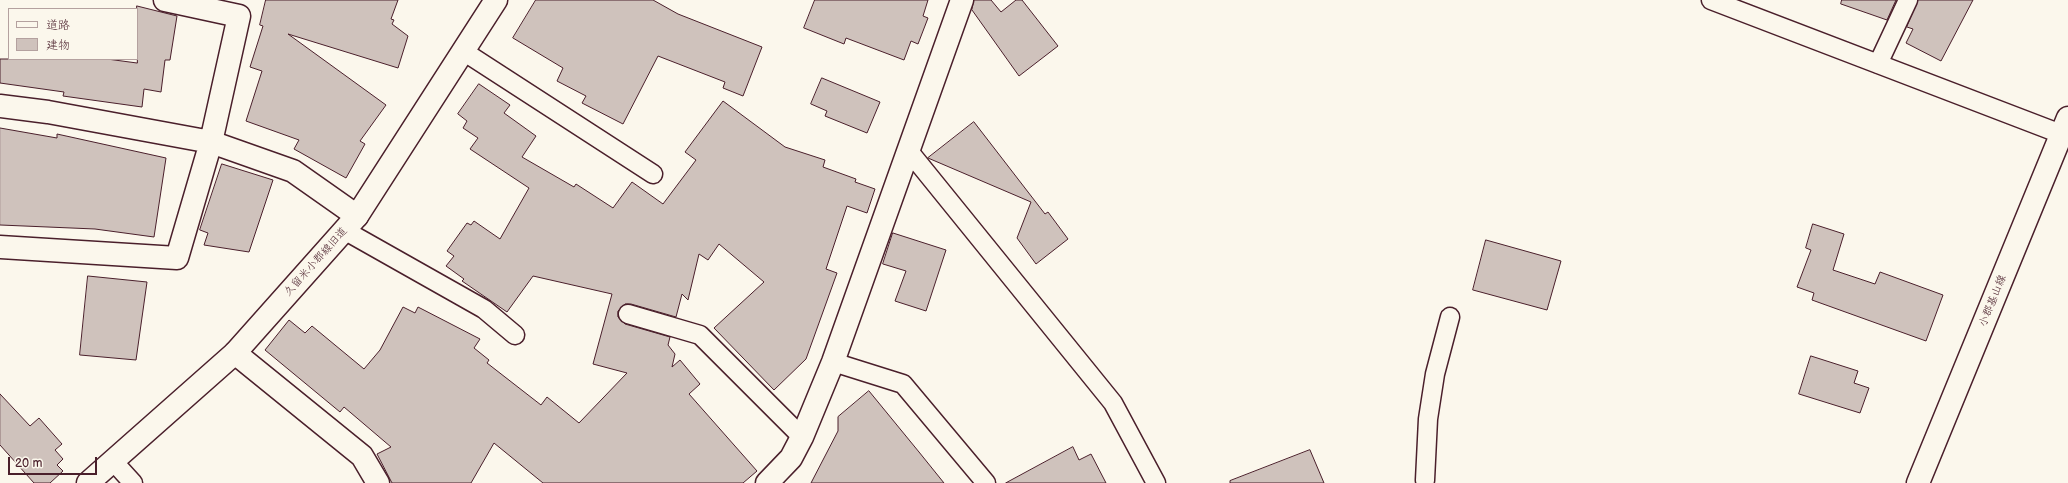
<!DOCTYPE html>
<html>
<head>
<meta charset="utf-8">
<style>
	body { margin:0 }
	#map { position:relative; width:2068px; height:483px; overflow:hidden; background:#fbf7ec; font-family:"Balsamiq Sans","Klee One",sans-serif }
	canvas { display:block }
	.legend { position:absolute; left:8px; top:8px; width:130px; height:52px; box-sizing:border-box; background:#fbf7ec; border:1px solid #b4a19f; margin:0; padding:5px 7px; list-style:none; font-size:12px; color:#4a1f2b }
	.legend li { display:flex; align-items:center; gap:8px; height:20px }
	.legend b { width:20px; border:1px solid #b4a19f }
	.scale { position:absolute; left:8px; top:457px; width:89px; height:18px; box-sizing:border-box; border:2px solid #4a1f2b; border-top:0; padding-left:5px; font-size:12px; line-height:14px; white-space:nowrap; color:#4a1f2b; -webkit-text-stroke:3px #fbf7ec; paint-order:stroke }
</style>
</head>
<body>
<div id="map">
<canvas width="2068" height="483"></canvas>
<ul class="legend">
<li><b style="height:5px;background:#fbf7ec"></b>道路</li>
<li><b style="height:11px;background:#cfc2bc"></b>建物</li>
</ul>
<div class="scale">20 m</div>
</div>
<script>
const ctx = document.querySelector('canvas').getContext('2d');
ctx.lineJoin = 'round';
function fillPath(path, color) { ctx.fillStyle = color; ctx.fill(path, 'evenodd'); }
function stroke(path, color, width, dash) { ctx.strokeStyle = color; ctx.lineWidth = width; ctx.lineCap = dash ? 'butt' : 'round'; ctx.setLineDash(dash || []); ctx.stroke(path); }
function label(font, color, halo, rows, align = 'center') {
  ctx.font = font + ' "Balsamiq Sans","Klee One",sans-serif'; ctx.lineWidth = 3; ctx.setLineDash([]); ctx.textBaseline = 'middle'; ctx.strokeStyle = halo; ctx.fillStyle = color; for (const [text, x, y, turn = 0] of rows) {
    ctx.save(); ctx.translate(x, y); ctx.rotate((+turn || 0) * Math.PI / 180); ctx.textAlign = isNaN(turn) ? turn : align; if (halo) ctx.strokeText(text, 0, 0); ctx.fillText(text, 0, 0); ctx.restore();
  }
}
const building = new Path2D(`
	M 266,0 L 398,0 L 391,19 L 394,20 L 392,24 L 408,36 L 398,68 L 288,34 L 386,105 L 360,141 L 365,144 L 346,178 L 294,149 L 299,140 L 246,121 L 262,71 L 250,67 L 263,26 L 260,25 Z
	M 536,0 L 653,0 L 678,14 L 762,47 L 743,96 L 723,88 L 725,82 L 658,56 L 623,124 L 582,103 L 586,96 L 557,81 L 563,68 L 513,38 Z
	M 815,0 L 928,0 L 923,16 L 928,18 L 918,44 L 911,41 L 904,60 L 846,38 L 844,44 L 804,28 Z
	M 974,0 L 991,0 L 1001,12 L 1016,0 L 1022,0 L 1058,46 L 1019,76 L 972,10 Z
	M 1842,0 L 1896,0 L 1887,20 L 1841,4 Z
	M 1918,0 L 1973,0 L 1941,61 L 1906,43 L 1913,29 L 1907,27 Z
	M 137,6 L 177,16 L 170,60 L 165,60 L 161,92 L 144,89 L 142,107 L 63,96 L 64,92 L 0,83 L 0,59 L 107,59 L 137,63 Z
	M 822,78 L 880,102 L 867,133 L 825,116 L 827,111 L 811,104 Z
	M 479,84 L 510,105 L 504,113 L 536,136 L 522,157 L 574,187 L 576,184 L 613,208 L 632,182 L 663,204 L 696,160 L 685,152 L 723,101 L 785,147 L 825,160 L 823,167 L 856,179 L 855,182 L 875,189 L 867,213 L 847,206 L 826,269 L 837,273 L 806,359 L 774,390 L 714,328 L 764,282 L 719,244 L 708,260 L 699,254 L 688,300 L 682,294 L 676,317 L 631,304 L 625,304 L 618,311 L 618,317 L 625,324 L 670,337 L 668,345 L 675,354 L 672,367 L 680,360 L 700,384 L 689,394 L 757,471 L 743,483 L 543,483 L 494,443 L 471,483 L 392,483 L 377,454 L 391,447 L 344,407 L 340,412 L 265,350 L 289,320 L 305,333 L 312,326 L 364,369 L 380,350 L 403,307 L 415,313 L 418,307 L 480,339 L 474,348 L 489,360 L 487,363 L 541,405 L 547,397 L 579,423 L 627,373 L 593,364 L 612,294 L 533,276 L 507,312 L 462,281 L 464,279 L 446,266 L 454,256 L 447,251 L 467,223 L 471,225 L 474,221 L 500,239 L 529,188 L 470,149 L 478,138 L 463,128 L 467,121 L 458,114 Z
	M 974,122 L 1045,214 L 1048,212 L 1068,239 L 1036,264 L 1017,238 L 1031,202 L 928,158 Z
	M 0,128 L 57,138 L 57,134 L 166,158 L 154,237 L 95,229 L 0,225 Z
	M 222,164 L 273,180 L 249,252 L 204,245 L 208,233 L 200,230 Z
	M 1813,224 L 1844,234 L 1833,270 L 1875,284 L 1880,272 L 1943,295 L 1926,341 L 1812,300 L 1814,293 L 1797,287 L 1811,250 L 1806,248 Z
	M 893,233 L 946,250 L 926,311 L 895,301 L 906,271 L 883,264 Z
	M 1486,240 L 1561,261 L 1547,310 L 1473,290 Z
	M 88,276 L 147,282 L 136,360 L 80,355 Z
	M 1811,356 L 1858,371 L 1854,383 L 1869,388 L 1860,413 L 1799,394 Z
	M 869,391 L 919,452 L 944,483 L 811,483 L 838,431 L 838,417 Z
	M 0,394 L 30,426 L 39,418 L 62,444 L 55,450 L 63,459 L 57,465 L 63,471 L 50,483 L 34,483 L 0,445 Z
	M 1073,447 L 1079,460 L 1091,454 L 1106,483 L 1006,483 Z
	M 1310,450 L 1324,483 L 1230,483 L 1230,481 Z`);
const lane = new Path2D(`
	M 1711,0 L 2061,134
	M 463,51 L 653,174
	M 1878,64 L 1908,0
	M 908,150 L 1113,403 L 1156,483
	M 344,230 L 484,309 L 515,335
	M 628,314 L 700,335 L 802,437
	M 833,362 L 903,384 L 986,483
	M 113,461 L 133,483
	M 1425,480 L 1428,419 L 1435,374 L 1450,317`);
const street = new Path2D(`
	M 0,106 L 48,112 L 211,142 L 293,171 L 357,216
	M 0,247 L 177,258 L 211,142 L 239,16 L 165,0
	M 235,353 L 362,456 L 378,483
	M 767,483 L 791,458 L 802,437 L 833,362 L 962,0`);
const secondary = new Path2D(`
	M 88,483 L 235,353 L 357,216 L 496,0
	M 1918,483 L 2068,118`);
const streetNames = [
	["久留米小郡線旧道",316,262,-48],
	["小郡基山線",1993,301,-68]
];
fillPath(building, '#cfc2bc');
stroke(building, '#4a1f2b', 1);
stroke(lane, '#4a1f2b', 21);
stroke(street, '#4a1f2b', 25);
stroke(secondary, '#4a1f2b', 25);
stroke(lane, '#fbf7ec', 18);
stroke(street, '#fbf7ec', 22);
stroke(secondary, '#fbf7ec', 22);
label('11px', '#4a1f2b', '#fbf7ec', streetNames);
</script>
</body>
</html>
